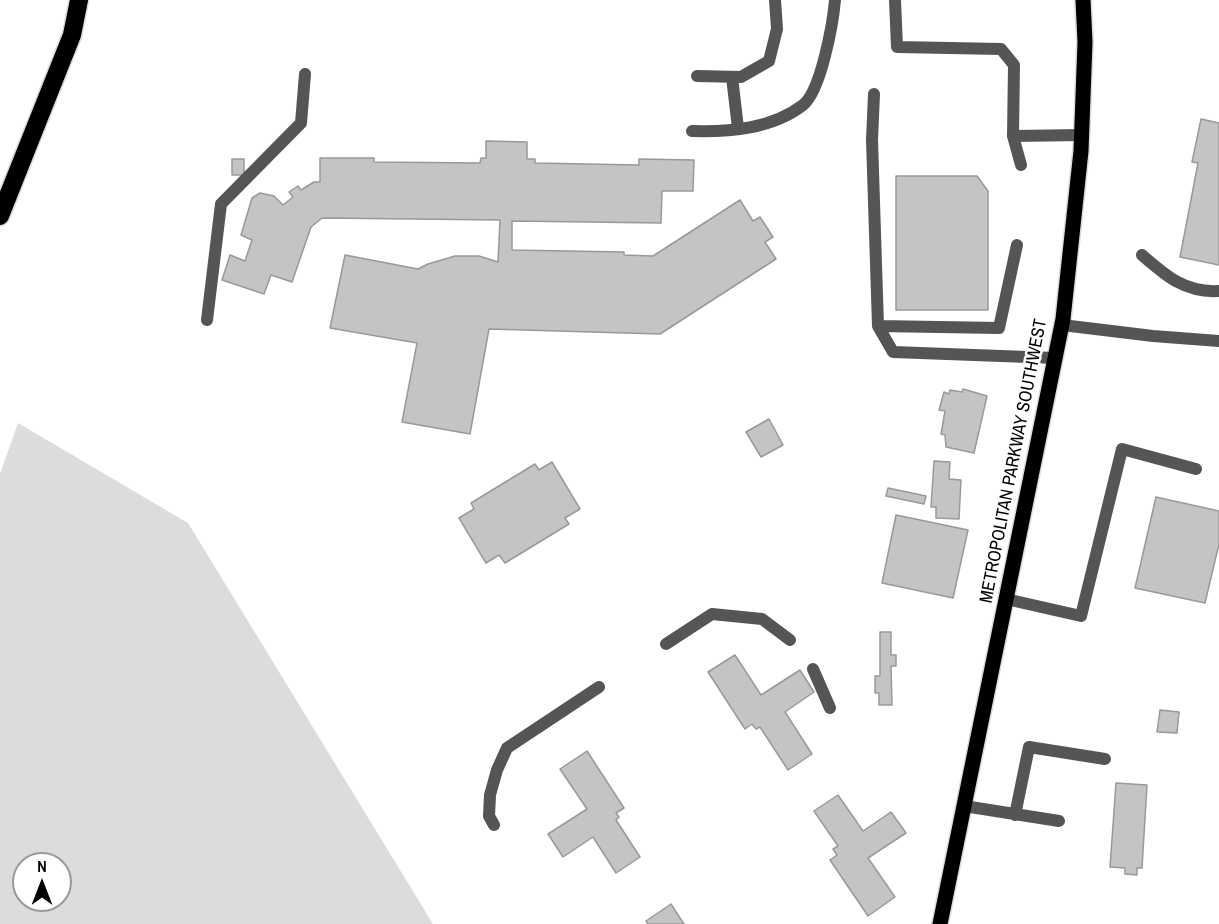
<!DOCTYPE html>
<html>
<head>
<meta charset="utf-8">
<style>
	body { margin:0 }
	#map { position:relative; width:1219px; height:924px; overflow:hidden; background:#fff; font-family:"Archivo Narrow",sans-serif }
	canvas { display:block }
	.north { position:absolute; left:12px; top:852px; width:60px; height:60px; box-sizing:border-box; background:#fff; border:2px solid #999; border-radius:50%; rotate:0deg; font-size:16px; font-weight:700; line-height:24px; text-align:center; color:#000 }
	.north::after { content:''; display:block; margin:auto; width:21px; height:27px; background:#000; clip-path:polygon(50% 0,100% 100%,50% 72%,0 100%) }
</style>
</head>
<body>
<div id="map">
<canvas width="1219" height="924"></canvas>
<div class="north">N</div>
</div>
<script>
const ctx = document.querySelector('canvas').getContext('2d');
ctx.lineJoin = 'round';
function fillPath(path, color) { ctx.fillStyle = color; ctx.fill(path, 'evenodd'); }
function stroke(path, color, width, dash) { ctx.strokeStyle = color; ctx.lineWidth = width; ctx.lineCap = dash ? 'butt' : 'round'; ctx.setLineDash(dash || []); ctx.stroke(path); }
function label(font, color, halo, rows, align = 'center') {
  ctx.font = font + ' "Archivo Narrow",sans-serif'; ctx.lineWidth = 5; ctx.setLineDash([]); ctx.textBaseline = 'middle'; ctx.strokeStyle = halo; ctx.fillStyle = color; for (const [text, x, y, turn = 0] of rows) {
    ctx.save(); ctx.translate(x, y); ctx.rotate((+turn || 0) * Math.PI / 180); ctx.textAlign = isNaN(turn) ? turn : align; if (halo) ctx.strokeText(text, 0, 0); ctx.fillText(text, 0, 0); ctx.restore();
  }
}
const green = new Path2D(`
	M 18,423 L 188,523 L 433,924 L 0,924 L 0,474 ZM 24,864 L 60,864 L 60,900 L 24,900 Z`);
const building = new Path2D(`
	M 1201,119 L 1219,123 L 1219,265 L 1180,257 L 1198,163 L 1192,162 Z
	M 486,141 L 527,142 L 527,159 L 535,159 L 535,163 L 639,165 L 639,159 L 694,160 L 693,191 L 662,191 L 661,223 L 512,221 L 512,250 L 624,252 L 624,255 L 653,256 L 740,200 L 753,221 L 760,217 L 773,237 L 765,242 L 776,259 L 660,334 L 489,329 L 470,434 L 402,422 L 417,343 L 330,328 L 345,255 L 418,269 L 428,264 L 455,256 L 479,256 L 498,262 L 500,220 L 322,218 L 311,227 L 292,282 L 271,275 L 264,294 L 222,280 L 230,255 L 245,261 L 252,240 L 241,235 L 252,198 L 260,193 L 274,196 L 283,205 L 293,197 L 289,192 L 298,186 L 301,190 L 314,182 L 320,182 L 320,158 L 374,158 L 374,162 L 480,163 L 481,158 L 486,158 Z
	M 232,159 L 244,159 L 244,175 L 232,175 Z
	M 896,176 L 977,176 L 988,191 L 988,310 L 896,310 Z
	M 963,389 L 987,396 L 974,453 L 946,447 L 945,435 L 941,434 L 945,411 L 939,410 L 944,392 L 949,394 L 950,390 L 962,392 Z
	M 769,419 L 783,445 L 761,457 L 746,432 Z
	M 934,461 L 950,462 L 949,479 L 961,480 L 959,519 L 936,518 L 936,507 L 931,507 Z
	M 552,462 L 580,509 L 565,518 L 569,524 L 505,563 L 499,555 L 486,563 L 459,518 L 474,509 L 471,503 L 535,464 L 539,470 Z
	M 888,488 L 926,496 L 924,504 L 886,496 Z
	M 1156,497 L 1219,511 L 1219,544 L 1205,603 L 1135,588 Z
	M 896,515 L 968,530 L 953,598 L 882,583 Z
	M 880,632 L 891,632 L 891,655 L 896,655 L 896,666 L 891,666 L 892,705 L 879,705 L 879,693 L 875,693 L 875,676 L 880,676 Z
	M 735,655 L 761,695 L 800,670 L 814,692 L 785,712 L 812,754 L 788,770 L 760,727 L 756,729 L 752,724 L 745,729 L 708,672 Z
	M 1160,710 L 1179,712 L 1177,733 L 1157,732 Z
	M 587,751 L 624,808 L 616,813 L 619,817 L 616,820 L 640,857 L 616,873 L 593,837 L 563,857 L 548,834 L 587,809 L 560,769 Z
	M 1116,783 L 1147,785 L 1142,868 L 1137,868 L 1137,875 L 1125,874 L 1125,868 L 1110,867 Z
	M 838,795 L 863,831 L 891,812 L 906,833 L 868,858 L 895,897 L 868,916 L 830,860 L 837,855 L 833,849 L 838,846 L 814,811 Z
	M 671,904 L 684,924 L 648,924 L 646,921 Z`);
const lane = new Path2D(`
	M 895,0 L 897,47 L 1001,49 L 1014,65 L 1013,136 L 1021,165
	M 697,76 L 741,77 L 769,61 L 777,29 L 775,0
	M 732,77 L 738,128
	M 874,94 L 872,140 L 878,326 L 999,328 L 1017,245
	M 692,131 C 730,132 772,129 803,105 C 821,91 833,23 835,0
	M 1013,136 L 1082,135
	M 1142,255 C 1166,276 1185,293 1219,291
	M 207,320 L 221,204 L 301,123 L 305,74
	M 1062,325 L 1153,336 L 1219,341
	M 878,326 L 893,352 L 1055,358
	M 1006,599 L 1081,616 L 1122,449 L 1196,469
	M 666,644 L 712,614 L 762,619 L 790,640
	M 813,669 L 830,708
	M 964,806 L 1059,821
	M 1015,815 L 1029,747 L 1105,759
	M 494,825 L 489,816 L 490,795 L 497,770 L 507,748 L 599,687`);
const primary = new Path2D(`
	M 940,924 L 1063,319 L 1081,151 L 1085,42 L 1083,0`);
const highway = new Path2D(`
	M 0,216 L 72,35 L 79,0`);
const streetNames = [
	["METROPOLITAN PARKWAY SOUTHWEST",1014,461,-79]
];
fillPath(green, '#dcdcdc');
fillPath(building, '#c4c4c4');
stroke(building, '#999', 1.5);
stroke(primary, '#dbdbdb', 18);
stroke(highway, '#dbdbdb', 21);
stroke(lane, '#555', 12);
stroke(primary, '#000', 15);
stroke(highway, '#000', 18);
label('18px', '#000', '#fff', streetNames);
</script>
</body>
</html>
